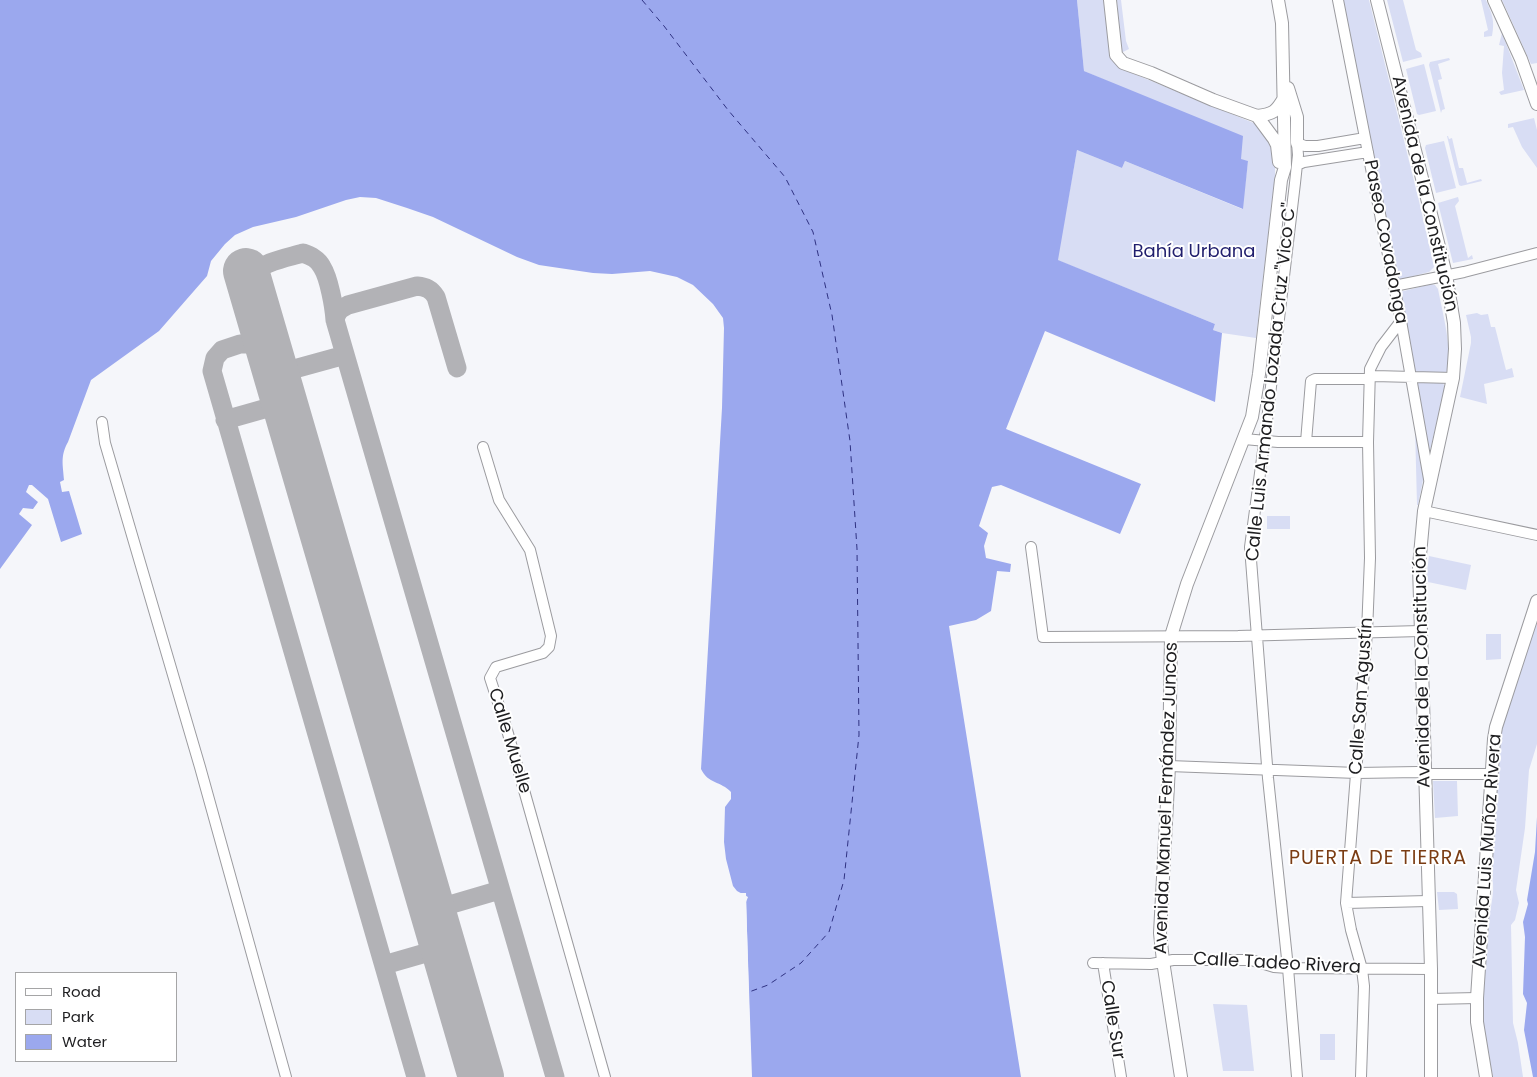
<!DOCTYPE html>
<html>
<head>
<meta charset="utf-8">
<style>
	body { margin:0 }
	#map { position:relative; width:1537px; height:1077px; overflow:hidden; background:#f5f6fa; font-family:Poppins,sans-serif }
	canvas { display:block }
	.legend { position:absolute; left:15px; top:972px; width:162px; height:90px; box-sizing:border-box; background:#fff; border:1px solid #a5a5a6; margin:0; padding:6px 9px; list-style:none; font-size:15px; color:#1e1e20 }
	.legend li { display:flex; align-items:center; gap:10px; height:25px }
	.legend b { width:25px; border:1px solid #a5a5a6 }
</style>
</head>
<body>
<div id="map">
<canvas width="1537" height="1077"></canvas>
<ul class="legend">
<li><b style="height:6px;background:#fff"></b>Road</li>
<li><b style="height:14px;background:#d8ddf4"></b>Park</li>
<li><b style="height:14px;background:#9ba8ee"></b>Water</li>
</ul>
</div>
<script>
const ctx = document.querySelector('canvas').getContext('2d');
ctx.lineJoin = 'round';
function fillPath(path, color) { ctx.fillStyle = color; ctx.fill(path, 'evenodd'); }
function stroke(path, color, width, dash) { ctx.strokeStyle = color; ctx.lineWidth = width; ctx.lineCap = dash ? 'butt' : 'round'; ctx.setLineDash(dash || []); ctx.stroke(path); }
function label(font, color, halo, rows, align = 'center') {
  ctx.font = font + ' Poppins,sans-serif'; ctx.lineWidth = 4; ctx.setLineDash([]); ctx.textBaseline = 'middle'; ctx.strokeStyle = halo; ctx.fillStyle = color; for (const [text, x, y, turn = 0] of rows) {
    ctx.save(); ctx.translate(x, y); ctx.rotate((+turn || 0) * Math.PI / 180); ctx.textAlign = isNaN(turn) ? turn : align; if (halo) ctx.strokeText(text, 0, 0); ctx.fillText(text, 0, 0); ctx.restore();
  }
}
const green = new Path2D(`
	M 1077,0 L 1106,0 L 1122,69 L 1256,124 L 1271,140 L 1275,159 L 1275,176 L 1256,338 L 1222,333 L 1213,330 L 1215,324 L 1057,260 L 1077,150 L 1122,168 L 1125,161 L 1242,209 L 1248,161 L 1241,160 L 1114,84 L 1084,71 Z
	M 1117,0 L 1121,0 L 1126,41 L 1129,49 L 1121,53 Z
	M 1342,0 L 1369,0 L 1419,201 L 1434,267 L 1429,272 L 1398,280 Z
	M 1387,0 L 1403,0 L 1416,50 L 1421,53 L 1422,57 L 1403,62 Z
	M 1481,0 L 1486,0 C 1492,14 1495,20 1492,36 L 1484,37 L 1484,32 L 1488,30 Z
	M 1502,0 L 1537,0 L 1537,63 L 1531,64 Z
	M 1502,33 L 1524,90 L 1501,95 L 1499,92 L 1504,90 L 1502,73 L 1504,46 L 1499,45 Z
	M 1449,58 L 1450,60 L 1438,64 L 1442,79 L 1438,80 L 1445,109 L 1442,110 L 1441,113 L 1429,65 L 1430,62 Z
	M 1424,64 L 1436,111 L 1419,115 L 1417,114 L 1406,69 Z
	M 1534,118 L 1537,130 L 1537,168 L 1522,147 L 1513,127 L 1508,128 L 1508,124 Z
	M 1447,136 L 1448,136 L 1449,139 L 1452,138 L 1459,168 L 1463,168 L 1467,183 L 1481,179 L 1482,181 L 1461,186 L 1459,185 Z
	M 1444,141 L 1456,188 L 1436,193 L 1425,148 L 1426,145 Z
	M 1458,197 L 1459,201 L 1455,206 L 1468,258 L 1472,255 L 1473,259 L 1453,263 L 1438,203 Z
	M 1431,284 L 1435,285 L 1438,289 C 1442,311 1454,353 1446,373 L 1415,372 L 1399,293 L 1400,292 Z
	M 1477,313 L 1481,315 L 1488,314 L 1491,327 L 1495,327 L 1506,370 L 1512,368 L 1514,377 L 1484,384 L 1487,404 L 1460,397 L 1471,343 L 1471,337 L 1466,315 Z
	M 1417,381 L 1443,383 L 1445,387 L 1428,459 L 1415,383 Z
	M 1415,427 L 1424,475 L 1418,505 L 1417,505 Z
	M 1267,516 L 1290,516 L 1290,529 L 1267,529 Z
	M 1429,556 L 1471,565 L 1466,590 L 1428,582 L 1427,572 Z
	M 1537,614 L 1537,744 L 1529,770 L 1525,828 L 1516,890 L 1519,903 L 1515,920 L 1511,925 L 1513,1023 L 1518,1043 L 1523,1077 L 1493,1077 C 1489,1055 1482,1031 1483,1008 C 1484,978 1486,948 1489,919 C 1491,904 1496,888 1491,873 L 1500,735 Z
	M 1486,634 L 1501,634 L 1501,659 L 1486,660 Z
	M 1433,781 L 1457,781 L 1458,816 L 1435,818 Z
	M 1454,892 L 1457,894 L 1458,909 L 1439,910 L 1437,892 Z
	M 1213,1004 L 1247,1005 L 1254,1071 L 1223,1071 Z
	M 1320,1034 L 1335,1034 L 1335,1060 L 1320,1060 Z`);
const water = new Path2D(`
	M 0,0 L 1077,0 L 1084,71 L 1243,136 L 1241,159 L 1248,161 L 1243,209 L 1125,161 L 1122,168 L 1077,150 L 1058,260 L 1215,324 L 1213,330 L 1222,333 L 1215,402 L 1045,331 L 1006,429 L 1141,484 L 1120,534 L 1001,485 L 992,487 L 979,526 L 988,533 L 984,546 L 986,558 L 1011,564 L 1010,572 L 997,571 L 991,611 L 976,620 L 949,626 L 1021,1077 L 752,1077 L 746,902 L 748,897 L 737,891 L 733,886 L 726,859 L 724,842 L 725,807 L 731,799 L 731,792 C 721,781 708,784 701,769 L 722,408 L 724,328 L 723,318 L 713,304 L 693,285 L 677,277 L 650,271 L 612,274 L 593,273 L 539,265 L 517,257 L 433,217 L 407,208 L 376,198 L 360,197 L 346,200 L 296,217 L 253,227 L 235,235 L 225,244 L 211,261 L 207,276 L 159,331 L 91,380 L 68,442 C 60,456 63,465 64,480 L 60,482 L 62,492 L 69,491 L 82,534 L 61,542 L 48,499 L 32,485 L 29,485 L 26,492 L 38,502 L 33,509 L 23,508 L 19,514 L 32,525 L 0,569 Z
	M 1537,817 L 1537,1077 L 1533,1077 L 1524,1030 L 1527,1003 L 1523,994 L 1525,937 L 1523,922 L 1528,904 L 1527,900 L 1535,852 Z`);
const pier = new Path2D(`
	M 737,893 L 746,893 L 751,1077 L 750,1077 L 744,902 L 745,898 Z`);
const ferry = new Path2D(`
	M 642,0 L 664,26 L 728,110 L 785,177 L 813,232 L 832,315 L 850,441 L 857,549 L 859,735 L 844,880 L 829,932 L 801,963 L 768,985 L 749,992`);
const taxiway = new Path2D(`
	M 252,290 C 253,285 253,278 255,274 C 260,262 291,257 303,253 C 311,256 318,259 322,267 C 329,278 334,306 335,320 L 555,1077
	M 335,320 C 337,311 340,309 348,305 L 417,286 C 426,287 431,289 436,297 L 457,368
	M 270,352 L 253,344 L 240,344 L 222,350 L 215,358 L 212,371 L 416,1077
	M 276,374 L 345,355
	M 225,420 L 285,403
	M 432,910 L 500,890
	M 384,965 L 443,948`);
const runway = new Path2D(`
	M 246,271 L 481,1077`);
const minor = new Path2D(`
	M 1338,0 L 1401,321 L 1429,479
	M 1297,165 L 1304,162 L 1368,152
	M 1394,286 L 1464,272 L 1537,253
	M 102,422 L 105,443 L 200,767 L 286,1077
	M 1244,439 L 1278,442 L 1368,442
	M 1306,442 L 1311,381 L 1315,379 L 1366,379 L 1374,376 L 1453,378
	M 483,447 L 499,500 L 530,550 L 551,636 L 549,647 L 543,653 L 496,667 L 490,678 L 507,730 L 605,1077
	M 1424,511 L 1537,535
	M 1031,547 L 1043,637 L 1238,636 L 1420,631
	M 1169,766 L 1357,773 L 1418,772 L 1424,774 L 1492,774
	M 1346,903 L 1428,901
	M 1093,963 L 1151,964 L 1173,960 L 1251,960 L 1274,967 L 1288,968 L 1431,969
	M 1103,963 L 1121,1077
	M 1431,999 L 1477,998
	M 1297,1077 L 1288,968 L 1268,778 L 1250,547 L 1266,429 L 1295,183 L 1298,155 L 1297,143 L 1305,146 L 1318,146 L 1365,138
	M 1361,1077 L 1364,986 L 1362,969 L 1351,930 L 1346,903 L 1367,632 L 1370,558 L 1368,442 L 1370,369 L 1381,347 L 1401,321`);
const major = new Path2D(`
	M 1110,0 L 1116,55 L 1123,63 L 1151,73 L 1213,100 L 1257,116 L 1274,139 L 1277,145 L 1279,162
	M 1377,0 L 1428,202 L 1446,275 L 1454,323 L 1455,349 L 1453,378 L 1424,511 L 1419,566 L 1431,969 L 1431,1077
	M 1494,0 L 1521,59 L 1537,104
	M 1288,88 L 1297,117 L 1297,143
	M 1257,116 C 1273,114 1276,112 1284,98
	M 1181,1077 L 1163,961 L 1160,933 L 1169,766 L 1171,636 L 1187,584 L 1252,417 L 1259,374 L 1281,180 L 1285,167 L 1282,23 L 1278,0
	M 1486,1077 L 1477,1022 L 1477,998 L 1494,739 L 1496,727 L 1537,601`);
const streetNames = [
	["Avenida de la Constitución",1424,194,77],
	["Paseo Covadonga",1385,242,79],
	["Calle Luis Armando Lozada Cruz \"Vico C\"",1272,382,-84],
	["Avenida de la Constitución",1423,667,-91],
	["Calle San Agustín",1362,696,-86],
	["Calle Muelle",509,741,73],
	["Avenida Manuel Fernández Juncos",1167,798,-88],
	["Avenida Luis Muñoz Rivera",1488,851,-86],
	["Calle Tadeo Rivera",1277,964,3],
	["Calle Sur",1112,1020,81]
];
const parkNames = [
	["Bahía Urbana",1194,252]
];
const neighbourhoodNames = [
	["PUERTA DE TIERRA",1378,859]
];
fillPath(green, '#d8ddf4');
fillPath(water, '#9ba8ee');
fillPath(pier, '#f5f6fa');
stroke(ferry, '#2f3282', 1, [6, 5]);
stroke(taxiway, '#b2b2b6', 19);
stroke(runway, '#b2b2b6', 46);
stroke(minor, '#9b9b9f', 12);
stroke(major, '#9b9b9f', 14);
stroke(minor, '#fff', 10);
stroke(major, '#fff', 12);
label('18px', '#1e1e20', '#fff', streetNames);
label('18px', '#201e6d', '#fff', parkNames);
ctx.letterSpacing = '1px';
label('19px', '#7b3d14', '#fff', neighbourhoodNames);
ctx.letterSpacing = '0px';
</script>
</body>
</html>
